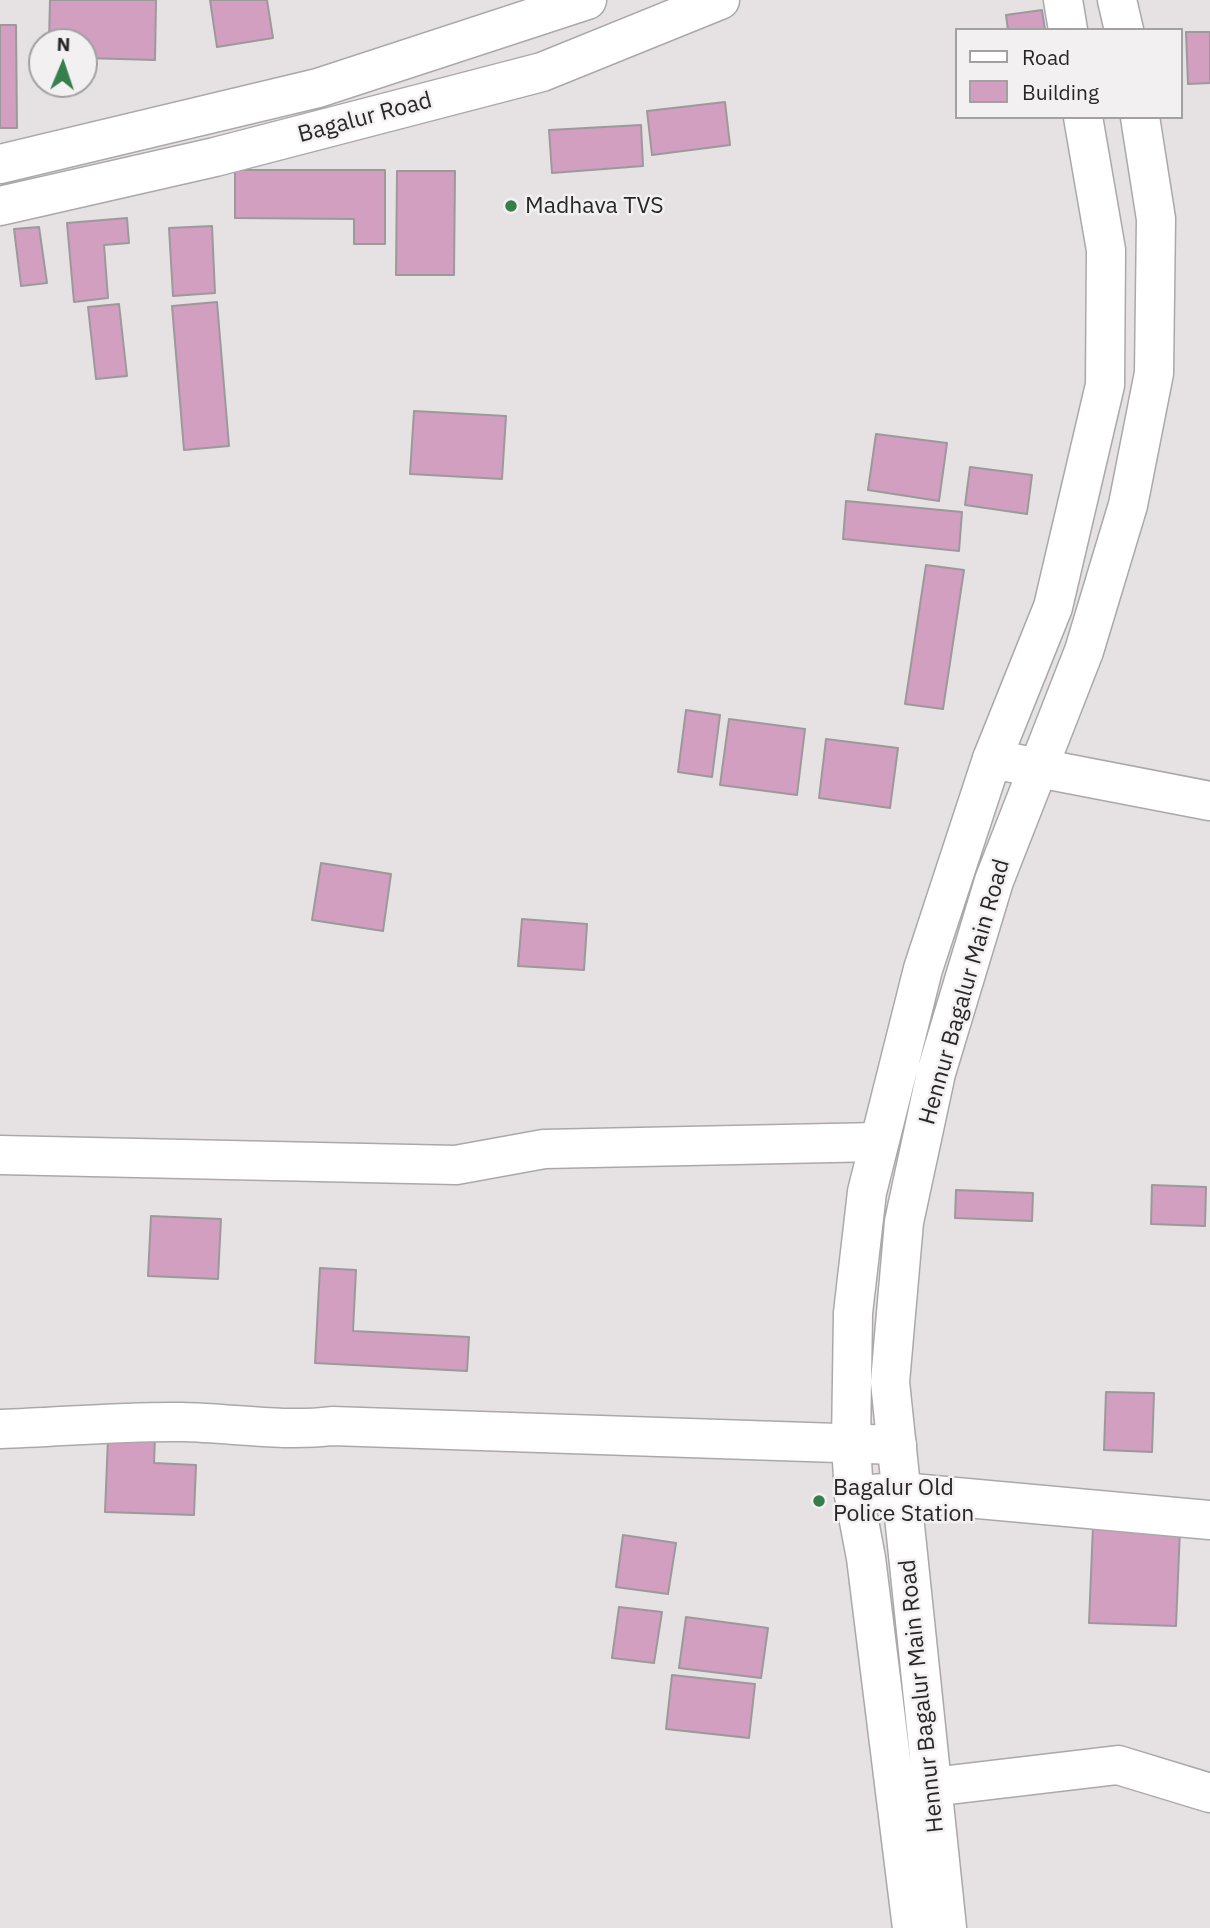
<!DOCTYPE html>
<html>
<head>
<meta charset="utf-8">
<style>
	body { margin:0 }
	#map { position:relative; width:1210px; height:1928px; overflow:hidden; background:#e6e2e4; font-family:"IBM Plex Sans",sans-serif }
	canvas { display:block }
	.legend { position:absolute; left:955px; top:28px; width:228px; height:91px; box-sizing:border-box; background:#f3f0f2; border:2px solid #a2a0a1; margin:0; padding:9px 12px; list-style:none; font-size:21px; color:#282727 }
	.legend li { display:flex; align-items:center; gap:14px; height:35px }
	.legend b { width:35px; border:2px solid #a2a0a1 }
	.north { position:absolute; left:28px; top:28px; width:70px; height:70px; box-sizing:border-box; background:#f3f0f2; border:2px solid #a2a0a1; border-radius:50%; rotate:2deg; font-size:19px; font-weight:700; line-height:28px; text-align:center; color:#282727 }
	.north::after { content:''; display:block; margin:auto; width:24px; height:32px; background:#357f4d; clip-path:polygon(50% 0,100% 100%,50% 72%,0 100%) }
</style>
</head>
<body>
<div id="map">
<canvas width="1210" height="1928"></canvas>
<ul class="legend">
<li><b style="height:9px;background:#fff"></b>Road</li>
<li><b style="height:19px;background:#d29fc0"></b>Building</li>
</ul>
<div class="north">N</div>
</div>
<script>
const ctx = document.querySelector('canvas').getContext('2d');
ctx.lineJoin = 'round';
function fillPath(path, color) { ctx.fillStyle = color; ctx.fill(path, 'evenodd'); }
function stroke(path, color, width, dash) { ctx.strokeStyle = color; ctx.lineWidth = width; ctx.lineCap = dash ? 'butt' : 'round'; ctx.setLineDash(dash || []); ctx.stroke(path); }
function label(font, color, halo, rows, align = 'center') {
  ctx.font = font + ' "IBM Plex Sans",sans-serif'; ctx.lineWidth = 5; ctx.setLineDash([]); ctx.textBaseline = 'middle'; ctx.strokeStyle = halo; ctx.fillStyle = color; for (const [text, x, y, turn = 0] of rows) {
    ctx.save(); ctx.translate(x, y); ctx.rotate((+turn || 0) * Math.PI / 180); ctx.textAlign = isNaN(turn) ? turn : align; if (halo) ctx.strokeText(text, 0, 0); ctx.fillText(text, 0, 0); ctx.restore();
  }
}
const building = new Path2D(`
	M 50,0 L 156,0 L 155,60 L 84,58 L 84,42 L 49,42 Z
	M 210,0 L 267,0 L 273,38 L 217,47 Z
	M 1042,10 L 1045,30 L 1008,30 L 1006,15 Z
	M 0,25 L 16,25 L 17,128 L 0,128 Z
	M 1186,32 L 1210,32 L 1210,83 L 1188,84 Z
	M 725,102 L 730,145 L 652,155 L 647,111 Z
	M 641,125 L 643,166 L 552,173 L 549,130 Z
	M 235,170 L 385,170 L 385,244 L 354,244 L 354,219 L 235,218 Z
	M 397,171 L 455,171 L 454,275 L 396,275 Z
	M 127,218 L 129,243 L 104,245 L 108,298 L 74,302 L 67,223 Z
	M 212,226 L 215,293 L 173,296 L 169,228 Z
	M 39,227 L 47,283 L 21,286 L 14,229 Z
	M 217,302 L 229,446 L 184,450 L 172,306 Z
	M 119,304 L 127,376 L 96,379 L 88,307 Z
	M 414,411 L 506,416 L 502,479 L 410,474 Z
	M 876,434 L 947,443 L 939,501 L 868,490 Z
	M 970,467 L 1032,475 L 1027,514 L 965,505 Z
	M 846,501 L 962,512 L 959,551 L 843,539 Z
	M 926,565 L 964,570 L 943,709 L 905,704 Z
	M 686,710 L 720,715 L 712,777 L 678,772 Z
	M 729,719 L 805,729 L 797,795 L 720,785 Z
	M 826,739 L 898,748 L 890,808 L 819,798 Z
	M 321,863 L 391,874 L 383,931 L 312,920 Z
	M 522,919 L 587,924 L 584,970 L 518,966 Z
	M 1152,1185 L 1206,1187 L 1205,1226 L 1151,1224 Z
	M 956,1190 L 1033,1193 L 1032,1221 L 955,1218 Z
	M 151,1216 L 221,1219 L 218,1279 L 148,1276 Z
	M 320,1268 L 356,1270 L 353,1331 L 469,1337 L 467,1371 L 315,1363 Z
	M 1106,1392 L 1154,1393 L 1152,1452 L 1104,1450 Z
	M 155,1436 L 154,1463 L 196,1465 L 194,1515 L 105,1512 L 108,1438 Z
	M 1093,1526 L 1180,1529 L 1176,1626 L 1089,1623 Z
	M 623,1535 L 676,1543 L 668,1594 L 616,1587 Z
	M 619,1607 L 662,1612 L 654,1663 L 612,1658 Z
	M 686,1617 L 768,1628 L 761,1678 L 679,1668 Z
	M 672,1675 L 755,1684 L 749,1738 L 666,1729 Z`);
const minor = new Path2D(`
	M 992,759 L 1210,801
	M 0,1155 L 456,1165 L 544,1149 L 879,1142
	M 0,1429 C 61,1427 121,1421 182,1422 C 232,1423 283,1432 332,1426 L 897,1445
	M 854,1495 L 901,1492 L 1210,1520
	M 932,1787 L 1118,1765 L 1210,1793`);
const major = new Path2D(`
	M 1063,0 L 1068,30
	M 1117,0 L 1124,30
	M 0,164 L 318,88 L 587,0
	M 0,206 L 215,157 L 542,72 L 720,0
	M 912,1928 L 866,1558 L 854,1495 L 851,1444 L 853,1313 L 867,1192 L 923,969 L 992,759 L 1053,607 L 1105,385 L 1106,250 L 1083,117
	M 947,1928 L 890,1382 L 904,1222 L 936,1073 L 994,881 L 1084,651 L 1128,505 L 1154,373 L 1156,219 L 1140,117`);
const markers = [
	[511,206,7,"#357f4d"],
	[819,1501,7,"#357f4d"]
];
const streetNames = [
	["Bagalur Road",365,118,-15],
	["Hennur Bagalur Main Road",965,992,-74],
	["Hennur Bagalur Main Road",922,1696,-96]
];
const poiNames = [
	["Madhava TVS",525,206],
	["Bagalur Old",833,1488],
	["Police Station",833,1514]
];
fillPath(building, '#d29fc0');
stroke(building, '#9c999b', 2);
stroke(minor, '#aba8aa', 41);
stroke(major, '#aba8aa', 41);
stroke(minor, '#fff', 38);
stroke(major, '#fff', 38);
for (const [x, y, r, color] of markers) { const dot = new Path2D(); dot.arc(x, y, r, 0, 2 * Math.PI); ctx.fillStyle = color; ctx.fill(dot); stroke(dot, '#f3f0f2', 2.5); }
label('23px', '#282727', '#f3f0f2', streetNames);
label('23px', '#282727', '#f3f0f2', poiNames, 'left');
</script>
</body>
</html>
